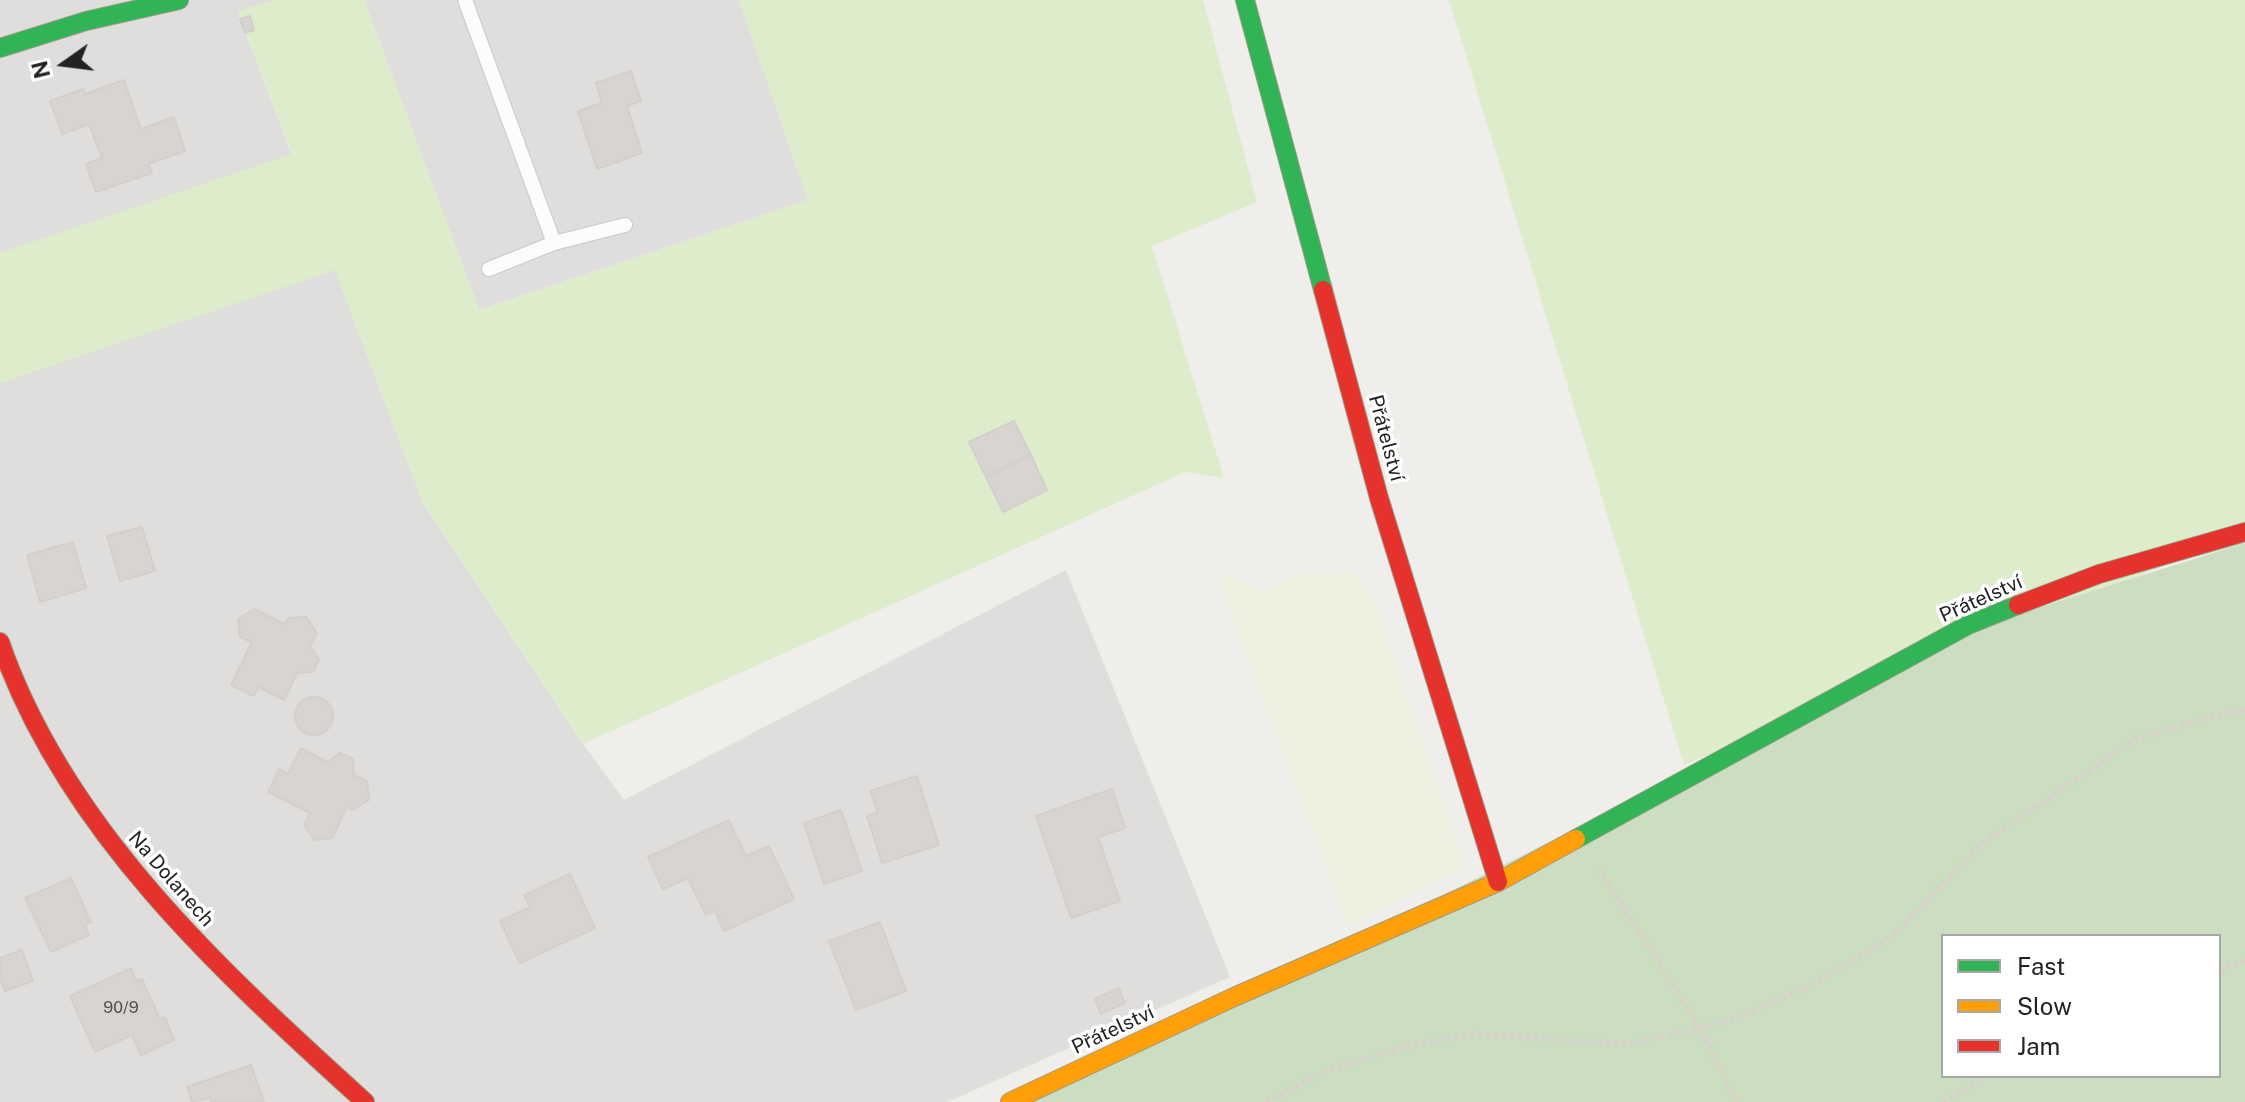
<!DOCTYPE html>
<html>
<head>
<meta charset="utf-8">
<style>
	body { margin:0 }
	#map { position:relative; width:2245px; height:1102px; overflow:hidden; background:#f0eeeb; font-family:"Public Sans",sans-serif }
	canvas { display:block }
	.legend { position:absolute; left:1941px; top:934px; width:280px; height:144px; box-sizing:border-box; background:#fff; border:2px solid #a7a7a7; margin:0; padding:10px 14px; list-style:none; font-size:24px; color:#222 }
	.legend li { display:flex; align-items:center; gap:16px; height:40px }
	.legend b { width:40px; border:2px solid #a7a7a7 }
	.north { position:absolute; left:24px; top:24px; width:80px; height:80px; -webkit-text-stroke:6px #fff; paint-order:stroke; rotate:256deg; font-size:22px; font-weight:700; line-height:32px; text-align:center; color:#222 }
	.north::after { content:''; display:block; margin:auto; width:28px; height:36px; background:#222; clip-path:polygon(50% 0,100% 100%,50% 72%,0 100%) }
</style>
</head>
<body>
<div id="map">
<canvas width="2245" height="1102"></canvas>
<ul class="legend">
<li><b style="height:10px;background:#30b455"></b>Fast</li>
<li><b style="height:10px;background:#ff9f0a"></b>Slow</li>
<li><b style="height:10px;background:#e5322d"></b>Jam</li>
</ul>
<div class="north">N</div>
</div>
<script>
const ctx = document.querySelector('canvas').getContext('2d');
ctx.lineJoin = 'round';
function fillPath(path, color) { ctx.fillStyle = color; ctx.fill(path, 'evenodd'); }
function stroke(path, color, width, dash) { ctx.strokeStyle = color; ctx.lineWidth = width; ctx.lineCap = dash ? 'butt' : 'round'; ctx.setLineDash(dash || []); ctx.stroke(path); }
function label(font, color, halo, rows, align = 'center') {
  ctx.font = font + ' "Public Sans",sans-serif'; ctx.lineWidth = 7; ctx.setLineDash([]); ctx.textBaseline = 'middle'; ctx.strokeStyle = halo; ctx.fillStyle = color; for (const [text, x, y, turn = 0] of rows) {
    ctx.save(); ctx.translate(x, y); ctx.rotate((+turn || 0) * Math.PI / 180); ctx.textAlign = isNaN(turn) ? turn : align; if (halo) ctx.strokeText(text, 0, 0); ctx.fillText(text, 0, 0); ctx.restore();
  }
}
const residential = new Path2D(`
	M 0,0 L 275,0 L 238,12 L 423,503 L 583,744 L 624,800 L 1066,570 L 1230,977 L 947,1102 L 0,1102 Z
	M 364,0 L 739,0 L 808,200 L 479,310 Z`);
const farmland = new Path2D(`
	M 1349,571 L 1371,590 L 1465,868 L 1348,925 L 1220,586 L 1221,575 L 1233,577 L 1261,591 L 1301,574 Z`);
const grass = new Path2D(`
	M 275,0 L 364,0 L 479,310 L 808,200 L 739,0 L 1203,0 L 1257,202 L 1152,246 L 1224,478 L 1185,472 L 583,744 L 423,503 L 335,270 L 0,383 L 0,253 L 292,154 L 238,11 Z
	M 1449,0 L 2245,0 L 2245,532 L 1684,765 Z`);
const forest = new Path2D(`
	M 2245,543 L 2245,1102 L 1030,1102 L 1978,627 ZM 1943,936 L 2219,936 L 2219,1076 L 1943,1076 Z`);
const building = new Path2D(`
	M 250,16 L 254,30 L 245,33 L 240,19 Z
	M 631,71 L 641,101 L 627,106 L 642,153 L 597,169 L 578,111 L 602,103 L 596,83 Z
	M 124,80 L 141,129 L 174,117 L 185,151 L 148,164 L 152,173 L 96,192 L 86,164 L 102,158 L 89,124 L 62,134 L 50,101 L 83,89 L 85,94 Z
	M 1014,421 L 1031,455 L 986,477 L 969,442 Z
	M 1031,455 L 1047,490 L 1003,512 L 986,477 Z
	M 142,527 L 155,571 L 120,581 L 107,536 Z
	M 73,542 L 86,588 L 40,602 L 27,555 Z
	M 254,609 L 285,624 L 288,618 L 306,617 L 317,633 L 310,646 L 319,659 L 313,672 L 297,673 L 284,700 L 258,687 L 254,696 L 231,685 L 252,642 L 240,637 L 238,619 Z
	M295 716a19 19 0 1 1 38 0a19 19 0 1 1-38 0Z
	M 301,748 L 327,762 L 340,753 L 353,759 L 354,775 L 367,781 L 369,800 L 353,810 L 347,807 L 332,838 L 314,840 L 304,825 L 310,813 L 268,792 L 279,769 L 288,774 Z
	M 917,776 L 939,845 L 882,863 L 867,816 L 878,812 L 870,791 Z
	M 1112,789 L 1125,828 L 1098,837 L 1120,901 L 1071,918 L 1036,816 Z
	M 841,810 L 862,871 L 824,884 L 804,823 Z
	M 729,820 L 746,856 L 769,846 L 794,899 L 724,931 L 715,911 L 706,915 L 688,878 L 663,889 L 648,857 Z
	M 570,874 L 595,928 L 520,963 L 500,921 L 530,907 L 524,895 Z
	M 71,878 L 91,922 L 85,925 L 89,935 L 51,952 L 25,898 Z
	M 880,922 L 906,991 L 856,1010 L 829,941 Z
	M 22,950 L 33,981 L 5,991 L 0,978 L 0,958 Z
	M 131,968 L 136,981 L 142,979 L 160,1019 L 165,1017 L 174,1040 L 141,1055 L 132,1035 L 95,1052 L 70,996 Z
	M 1119,988 L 1125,1003 L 1101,1014 L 1095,999 Z
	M 251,1065 L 264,1102 L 211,1102 L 210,1098 L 192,1102 L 187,1087 Z`);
const path = new Path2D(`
	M 1599,869 L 1700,1028 L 1736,1102
	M 2219,969 L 2245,961
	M 1266,1102 L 1325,1071 L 1411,1045 L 1473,1034 L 1628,1044 L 1727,1022 L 1814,984 L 1893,936 L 1979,846 L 2137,738 L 2235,711 L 2245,711
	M 1943,1102 L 1987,1076`);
const lane = new Path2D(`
	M 465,0 L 554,243 L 489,269
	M 554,243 L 625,225`);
const fast = new Path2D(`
	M 1245,0 L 1323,290
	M 0,48 L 86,21 L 179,0
	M 1576,839 L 1968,625 L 2018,605`);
const slow = new Path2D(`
	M 1010,1102 L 1234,997 L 1498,882 L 1576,839`);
const jam = new Path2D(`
	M 1323,290 L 1379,498 L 1498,882
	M 2018,605 L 2099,574 L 2245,532
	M 0,642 C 65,830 222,972 365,1102`);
const numberNames = [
	["90/9",121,1008]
];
const streetNames = [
	["Přátelství",1386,438,75],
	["Přátelství",1981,599,-24],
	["Na Dolanech",171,879,49],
	["Přátelství",1113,1030,-25]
];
fillPath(residential, '#dfdedc');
fillPath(farmland, '#efefdf');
fillPath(grass, '#ddeccb');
fillPath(forest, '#cbdec1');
fillPath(building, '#d7d4d2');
stroke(building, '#d3d0cc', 2);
stroke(lane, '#c9c8c7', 16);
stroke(fast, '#999a82', 20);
stroke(slow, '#999a82', 20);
stroke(jam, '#999a82', 20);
stroke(path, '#dccecd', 5, [4, 4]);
stroke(lane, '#fdfcfc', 14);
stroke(fast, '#30b455', 18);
stroke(slow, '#ff9f0a', 18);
stroke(jam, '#e5322d', 18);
label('16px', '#4f4e4e', null, numberNames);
label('20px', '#222', '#fff', streetNames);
</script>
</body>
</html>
